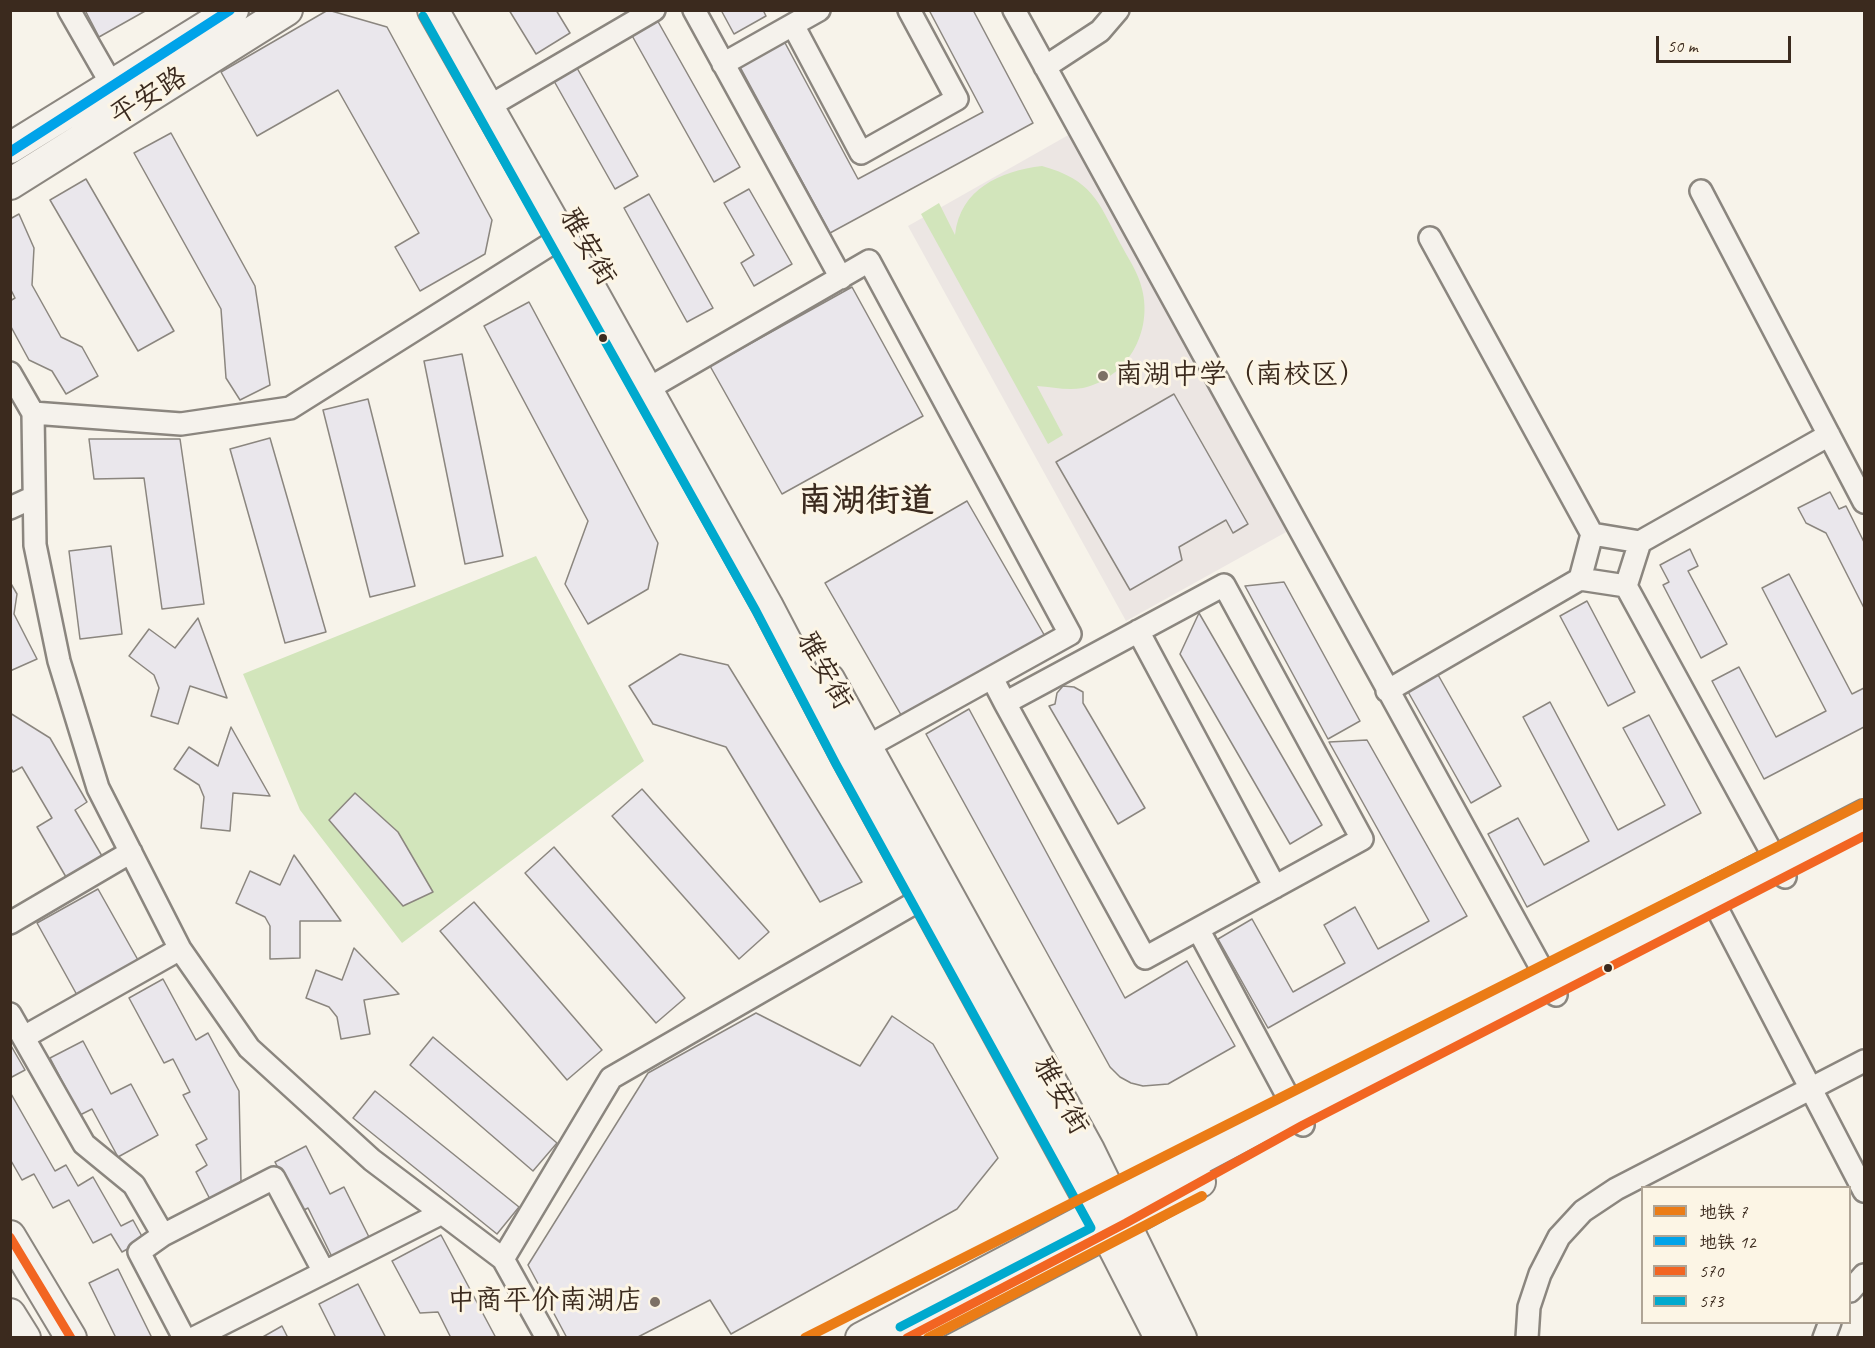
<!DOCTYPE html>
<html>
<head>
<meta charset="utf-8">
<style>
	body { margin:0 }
	#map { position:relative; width:1875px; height:1348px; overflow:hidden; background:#f7f3ea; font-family:Caveat,"LXGW WenKai TC",sans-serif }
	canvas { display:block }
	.frame { position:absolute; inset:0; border:12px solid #3b2a1e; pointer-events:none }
	.legend { position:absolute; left:1641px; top:1186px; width:210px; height:138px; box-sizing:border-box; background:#fcf5e5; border:2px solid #afa495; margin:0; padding:8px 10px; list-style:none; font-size:18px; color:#3b2a1e }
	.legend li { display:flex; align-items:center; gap:12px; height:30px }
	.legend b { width:30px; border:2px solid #afa495 }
	.scale { position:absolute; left:1656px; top:36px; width:135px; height:27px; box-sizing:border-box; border:3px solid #3b2a1e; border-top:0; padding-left:8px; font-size:18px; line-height:21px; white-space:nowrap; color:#3b2a1e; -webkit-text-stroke:4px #fcf5e5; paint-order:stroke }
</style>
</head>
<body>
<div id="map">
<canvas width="1875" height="1348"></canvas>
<div class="frame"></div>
<ul class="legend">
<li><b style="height:8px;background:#eb7c16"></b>地铁 7</li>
<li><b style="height:8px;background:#00a3e9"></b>地铁 12</li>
<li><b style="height:8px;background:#f26522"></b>570</li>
<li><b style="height:8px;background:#00a9ce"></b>573</li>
</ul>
<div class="scale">50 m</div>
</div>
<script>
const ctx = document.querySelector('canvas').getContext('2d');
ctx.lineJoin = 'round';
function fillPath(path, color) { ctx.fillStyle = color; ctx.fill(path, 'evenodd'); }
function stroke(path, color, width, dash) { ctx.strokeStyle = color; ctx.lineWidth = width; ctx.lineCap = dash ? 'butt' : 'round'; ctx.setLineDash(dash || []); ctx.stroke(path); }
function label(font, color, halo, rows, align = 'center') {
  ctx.font = font + ' Caveat,"LXGW WenKai TC",sans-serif'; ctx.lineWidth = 6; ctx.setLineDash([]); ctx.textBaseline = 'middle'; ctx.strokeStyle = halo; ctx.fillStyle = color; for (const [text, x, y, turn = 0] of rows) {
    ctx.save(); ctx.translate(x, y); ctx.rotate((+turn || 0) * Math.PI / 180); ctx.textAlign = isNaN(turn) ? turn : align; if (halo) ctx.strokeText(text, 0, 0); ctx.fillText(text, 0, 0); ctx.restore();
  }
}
const built = new Path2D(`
	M 1079,129 L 1297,526 L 1126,621 L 908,226 Z`);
const green = new Path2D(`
	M 1042,166 C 1092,180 1098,201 1120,243 C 1128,258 1138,272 1142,289 C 1153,332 1127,378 1083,388 C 1067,391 1053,387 1037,386 L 1063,435 L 1048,444 L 921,214 L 939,203 L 955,235 C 960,189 1000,171 1042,166 Z
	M 536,556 L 644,761 L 402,943 L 300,810 L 243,674 Z`);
const building = new Path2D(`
	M 85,10 L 147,10 L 99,37 Z
	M 328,10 L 387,27 L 492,220 L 485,254 L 420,291 L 395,247 L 419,233 L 338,90 L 257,136 L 221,72 Z
	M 509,10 L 556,10 L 570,33 L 536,54 Z
	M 721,10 L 763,10 L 766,16 L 734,34 Z
	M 929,10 L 973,10 L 1033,123 L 830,233 L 739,65 L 784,41 L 858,179 L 983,112 Z
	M 656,18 L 740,167 L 714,182 L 630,32 Z
	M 577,68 L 638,176 L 615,189 L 554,81 Z
	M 171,133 L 255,286 L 270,385 L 240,400 L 226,378 L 221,309 L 134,153 Z
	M 86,179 L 174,331 L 138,351 L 50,200 Z
	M 749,189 L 792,264 L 754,286 L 741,263 L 754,255 L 724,203 Z
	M 649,194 L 713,308 L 687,322 L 624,208 Z
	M 19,214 L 34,248 L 32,285 L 61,337 L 82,347 L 98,376 L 66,394 L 52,371 L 29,360 L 10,325 L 10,301 L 15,298 L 10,288 L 10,219 Z
	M 852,287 L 923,416 L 782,494 L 710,366 Z
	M 529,302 L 658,543 L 648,589 L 588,624 L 565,584 L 588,521 L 484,326 Z
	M 462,354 L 503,556 L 465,564 L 424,361 Z
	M 1174,394 L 1248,524 L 1233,533 L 1226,520 L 1179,547 L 1182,560 L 1130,590 L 1056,462 Z
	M 368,399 L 415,586 L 370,597 L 323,410 Z
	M 270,438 L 326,632 L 285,643 L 230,449 Z
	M 89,439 L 180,439 L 204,604 L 162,609 L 144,478 L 94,479 Z
	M 1830,492 L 1839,509 L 1846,506 L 1864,542 L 1864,608 L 1826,533 L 1806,523 L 1798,508 Z
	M 967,501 L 1046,638 L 904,720 L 825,583 Z
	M 111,546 L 122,634 L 80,639 L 69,551 Z
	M 1690,549 L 1698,566 L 1688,571 L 1727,644 L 1701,658 L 1663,585 L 1669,582 L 1660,565 Z
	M 1789,574 L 1852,694 L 1864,688 L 1864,727 L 1764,779 L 1712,681 L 1739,667 L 1776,737 L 1826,711 L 1762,588 Z
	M 10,582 L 17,594 L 14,614 L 37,659 L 10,671 Z
	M 1284,582 L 1360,721 L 1328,739 L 1245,586 Z
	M 1587,601 L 1635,692 L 1608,706 L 1560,616 Z
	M 1199,613 L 1322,825 L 1290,844 L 1180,654 Z
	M 198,618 L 227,698 L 190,686 L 178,724 L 151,716 L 159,688 L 154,675 L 129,656 L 149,629 L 175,648 Z
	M 680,654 L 728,665 L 862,882 L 820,902 L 726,747 L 653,724 L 629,686 Z
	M 1437,673 L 1501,786 L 1471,803 L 1407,690 Z
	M 1063,686 L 1074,687 L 1083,692 L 1083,703 L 1145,808 L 1118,824 L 1049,706 L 1055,704 L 1057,693 Z
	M 1550,702 L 1618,830 L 1665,805 L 1623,728 L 1649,715 L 1701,813 L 1527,907 L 1488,834 L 1518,818 L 1544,865 L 1589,841 L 1523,717 Z
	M 969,709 L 1125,998 L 1187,961 L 1235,1046 L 1168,1084 L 1143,1086 L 1131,1083 L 1120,1077 L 1110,1067 L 926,734 Z
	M 10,713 L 50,738 L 87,802 L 75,810 L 102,856 L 66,877 L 37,827 L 52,818 L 22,767 L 13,772 L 10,767 Z
	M 231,727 L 270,796 L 233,793 L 230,831 L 201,828 L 204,797 L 199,785 L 174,769 L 189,747 L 218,766 Z
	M 1367,740 L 1467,916 L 1268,1028 L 1218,939 L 1252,919 L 1293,992 L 1345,963 L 1324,925 L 1355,907 L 1378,949 L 1429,921 L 1329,742 Z
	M 642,789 L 769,932 L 739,959 L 612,816 Z
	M 355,793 L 398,832 L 433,892 L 403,906 L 329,820 Z
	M 554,847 L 685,998 L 656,1023 L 525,873 Z
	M 294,855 L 341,921 L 300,921 L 300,958 L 270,959 L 270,926 L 265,917 L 236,903 L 250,871 L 280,885 Z
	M 98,889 L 138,960 L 77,995 L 37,923 Z
	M 474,902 L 602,1050 L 567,1080 L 440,931 Z
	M 354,948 L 399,994 L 364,1000 L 370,1034 L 341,1039 L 337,1017 L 329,1007 L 306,998 L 316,970 L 342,980 Z
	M 163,979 L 196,1040 L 208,1033 L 239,1091 L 241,1181 L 213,1205 L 196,1172 L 207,1165 L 196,1145 L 207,1139 L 183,1095 L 190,1092 L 173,1059 L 164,1063 L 129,998 Z
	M 756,1013 L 860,1066 L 892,1016 L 933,1044 L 998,1158 L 957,1209 L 731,1334 L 710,1300 L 636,1338 L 567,1338 L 528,1265 L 648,1073 Z
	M 433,1037 L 557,1143 L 533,1171 L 410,1065 Z
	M 83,1041 L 111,1094 L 131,1084 L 158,1135 L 118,1157 L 92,1109 L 80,1115 L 50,1058 Z
	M 10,1044 L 25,1070 L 10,1078 Z
	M 375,1091 L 519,1207 L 497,1234 L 353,1118 Z
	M 10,1092 L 55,1171 L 66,1165 L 78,1186 L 93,1177 L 121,1226 L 133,1220 L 144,1240 L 122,1252 L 111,1234 L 93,1243 L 69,1200 L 53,1208 L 34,1174 L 22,1180 L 10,1159 Z
	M 306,1146 L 330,1194 L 344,1187 L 373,1245 L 335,1263 L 308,1208 L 300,1212 L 275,1162 Z
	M 441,1235 L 496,1338 L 451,1338 L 438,1312 L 420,1313 L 392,1261 Z
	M 118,1269 L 152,1338 L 116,1338 L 89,1283 Z
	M 358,1284 L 386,1338 L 336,1338 L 319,1304 Z
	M 282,1326 L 288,1338 L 261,1338 Z`);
const street = new Path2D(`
	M 69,10 L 112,85
	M 694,10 L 841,278
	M 1014,10 L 1556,995
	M 793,25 L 861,153 L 957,99 L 909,10
	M 723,64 L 819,10
	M 1045,67 L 1100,31 L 1118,10
	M 488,107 L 654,10
	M 1701,191 L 1864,502
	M 1430,238 L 1592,534 L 1580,579
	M 10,373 L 33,413 L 35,545 L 59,661 L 98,788 L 180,949 L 249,1048 L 372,1160 L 503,1259 L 547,1338
	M 646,390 L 869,261 L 1070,634 L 856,753
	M 33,413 L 181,424 L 290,408 L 562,237
	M 10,508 L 34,497
	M 1592,534 L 1640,542 L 1829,435
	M 1640,542 L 1626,586 L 1785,877
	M 1138,631 L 1275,887
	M 992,678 L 1005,703 L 1145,958 L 1362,839 L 1224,585 L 1005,703
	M 1387,691 L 1580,579 L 1626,586
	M 1710,895 L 1864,1191
	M 10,923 L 131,852
	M 1198,929 L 1303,1125
	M 10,1014 L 84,1144 L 134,1185 L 163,1235 L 139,1252 L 184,1338
	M 24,1037 L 180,949
	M 163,1235 L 274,1178 L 324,1272
	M 503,1259 L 611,1078 L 925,897
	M 1850,1291 L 1864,1275
	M 194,1338 L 442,1213
	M 1527,1338 L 1529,1307 L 1540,1274 L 1559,1237 L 1583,1211 L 1616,1189 L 1864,1061
	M 1824,1338 L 1830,1322`);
const secondary = new Path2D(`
	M 433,10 L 562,237 L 767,605 L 847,758 L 1096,1213 L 1160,1338
	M 10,148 L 233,10
	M 10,184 L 287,10
	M 829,679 L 1089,1150 L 1181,1338
	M 10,1236 L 71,1338
	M 10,1314 L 25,1338
	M 861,1338 L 1294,1109 L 1864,815
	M 906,1338 L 1126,1223 L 1200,1182`);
const bus1 = new Path2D(`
	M 10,1237 L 71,1338
	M 907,1338 L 1126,1223 L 1303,1125 L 1864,836`);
const bus2 = new Path2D(`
	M 423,16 L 756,611 L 836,764 L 1091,1228 L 900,1327`);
const metro1 = new Path2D(`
	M 805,1338 L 1864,803
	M 928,1338 L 1202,1196`);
const metro2 = new Path2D(`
	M 10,152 L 230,10`);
const markers = [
	[603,338,5,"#3b2a1e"],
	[1103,376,6,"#7d7065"],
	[1608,968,5,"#3b2a1e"],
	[655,1302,6,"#7d7065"]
];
const streetNames = [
	["平安路",149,97,-32],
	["雅安街",587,247,60],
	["雅安街",824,671,61],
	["雅安街",1060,1096,61]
];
const poiNames = [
	["南湖中学（南校区）",1115,376],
	["中商平价南湖店",643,1302,"right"]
];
const districtNames = [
	["南湖街道",866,502]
];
fillPath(built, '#ece6e3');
fillPath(green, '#d2e5bb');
fillPath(building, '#eae7ec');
stroke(building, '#8b867f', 1.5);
stroke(street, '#8b867f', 26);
stroke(secondary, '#8b867f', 34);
stroke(street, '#f5f2ec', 21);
stroke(secondary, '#f5f2ec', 30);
stroke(bus1, '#f26522', 9);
stroke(bus2, '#00a9ce', 9);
stroke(metro1, '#eb7c16', 10);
stroke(metro2, '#00a3e9', 10);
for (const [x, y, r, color] of markers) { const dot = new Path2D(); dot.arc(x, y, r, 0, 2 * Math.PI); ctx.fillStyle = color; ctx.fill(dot); stroke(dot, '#fcf5e5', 2); }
label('28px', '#3b2a1e', '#fcf5e5', streetNames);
label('28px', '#3b2a1e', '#fcf5e5', poiNames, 'left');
label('bold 34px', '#3b2a1e', '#fcf5e5', districtNames);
</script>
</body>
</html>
